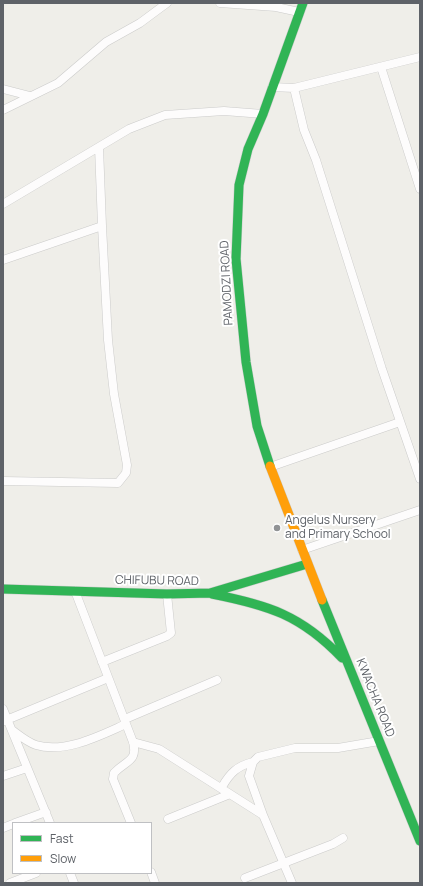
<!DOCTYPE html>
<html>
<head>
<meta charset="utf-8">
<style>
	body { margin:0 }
	#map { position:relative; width:423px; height:886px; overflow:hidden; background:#efeee9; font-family:Manrope,sans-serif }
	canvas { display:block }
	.frame { position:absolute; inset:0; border:4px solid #5e6268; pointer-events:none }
	.legend { position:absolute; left:12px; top:822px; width:140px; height:52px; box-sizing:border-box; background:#fff; border:1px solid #bfc0c3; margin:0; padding:5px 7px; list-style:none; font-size:12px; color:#5e6268 }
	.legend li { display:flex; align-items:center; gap:8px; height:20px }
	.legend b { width:20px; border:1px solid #bfc0c3 }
</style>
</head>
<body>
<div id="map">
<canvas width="423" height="886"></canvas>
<div class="frame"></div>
<ul class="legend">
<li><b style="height:5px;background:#30b455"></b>Fast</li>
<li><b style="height:5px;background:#ff9f0a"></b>Slow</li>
</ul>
</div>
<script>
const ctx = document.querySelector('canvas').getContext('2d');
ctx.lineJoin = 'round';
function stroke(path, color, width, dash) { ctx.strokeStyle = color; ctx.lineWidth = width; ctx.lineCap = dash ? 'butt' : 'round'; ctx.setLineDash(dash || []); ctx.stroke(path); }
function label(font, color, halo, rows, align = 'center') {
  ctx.font = font + ' Manrope,sans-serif'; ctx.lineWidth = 4; ctx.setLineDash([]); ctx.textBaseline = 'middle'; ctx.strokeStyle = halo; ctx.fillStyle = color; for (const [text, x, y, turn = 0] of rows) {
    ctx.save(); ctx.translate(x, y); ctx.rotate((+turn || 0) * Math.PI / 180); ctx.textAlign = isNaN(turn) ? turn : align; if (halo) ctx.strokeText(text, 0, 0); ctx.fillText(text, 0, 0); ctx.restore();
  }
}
const street = new Path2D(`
	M 220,3 L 276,7 L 299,12
	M 381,67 L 420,189
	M 272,87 L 294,88 L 420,57
	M 294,88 L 304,130 L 316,160 L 382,369 L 420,479
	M 3,89 L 30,96
	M 3,110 L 58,83 L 106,42 L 140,23 L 167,3
	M 3,204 L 129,129 L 165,115 L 224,111 L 263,114
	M 3,260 L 102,226 L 99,147
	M 270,467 L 400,422
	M 3,481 L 118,483 L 126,473 L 127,465 L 114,394 L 108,340 L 102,226
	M 302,550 L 420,510
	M 75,591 L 133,742 C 138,762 126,760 114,773 L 113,779 L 131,823
	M 102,662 L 167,636 L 171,633 L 167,594
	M 3,709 L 50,823
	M 125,719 L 217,680
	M 4,721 L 108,678
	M 12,730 C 19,735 27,742 36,745 C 65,754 101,735 126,724
	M 133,742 L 159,749 L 263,815 L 292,883
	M 3,776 L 27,768
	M 222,787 C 230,773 237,766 253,762
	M 263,815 L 249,776 L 253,762 L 258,757 L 295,748 L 338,748 L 379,741
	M 168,819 L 230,794
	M 15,823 L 46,812
	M 3,828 L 13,824
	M 151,872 L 155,883
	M 70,873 L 74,883
	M 245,878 L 333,844 L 343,838
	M 10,883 L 36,873`);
const fast = new Path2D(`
	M 270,466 L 257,426 L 246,362 L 236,259 L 239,185 L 248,149 L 263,114 L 303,3
	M 3,589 L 167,594 L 210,593 L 307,564
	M 212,594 C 268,605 301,615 342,658
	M 322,600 L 420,841`);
const slow = new Path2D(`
	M 270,466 L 322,600`);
const markers = [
	[277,528,4,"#919395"]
];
const streetNames = [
	["PAMODZI ROAD",227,283,-93],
	["CHIFUBU ROAD",157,581,1],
	["KWACHA ROAD",375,698,68]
];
const poiNames = [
	["Angelus Nursery",285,521],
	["and Primary School",285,535]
];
stroke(street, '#cbcbca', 9);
stroke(fast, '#cbcccb', 10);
stroke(slow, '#cbcccb', 10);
stroke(street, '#fdfcfc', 8);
stroke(fast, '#30b455', 9);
stroke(slow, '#ff9f0a', 9);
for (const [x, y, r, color] of markers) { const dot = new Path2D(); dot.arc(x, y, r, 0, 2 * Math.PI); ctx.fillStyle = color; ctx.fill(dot); stroke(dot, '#fff', 1.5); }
label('12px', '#5e6268', '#fff', streetNames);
label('12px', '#5e6268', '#fff', poiNames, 'left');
</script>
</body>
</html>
